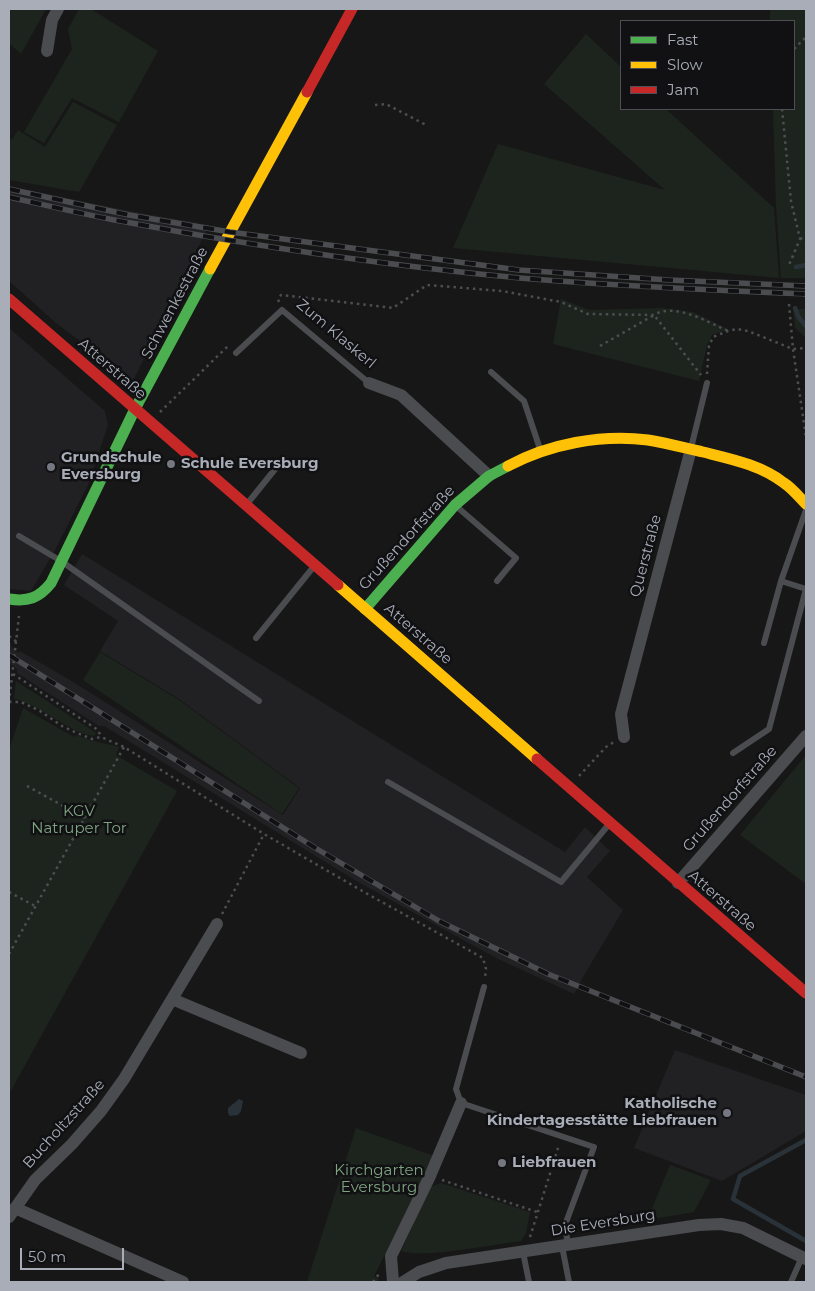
<!DOCTYPE html>
<html>
<head>
<meta charset="utf-8">
<style>
	body { margin:0 }
	#map { position:relative; width:815px; height:1291px; overflow:hidden; background:#171717; font-family:Montserrat,sans-serif }
	canvas { display:block }
	.frame { position:absolute; inset:0; border:10px solid #a8adb8; pointer-events:none }
	.legend { position:absolute; left:620px; top:20px; width:175px; height:90px; box-sizing:border-box; background:#111113; border:1px solid #4d4f55; margin:0; padding:6px 9px; list-style:none; font-size:15px; color:#a8adb8 }
	.legend li { display:flex; align-items:center; gap:10px; height:25px }
	.legend b { width:25px; border:1px solid #4d4f55 }
	.scale { position:absolute; left:20px; top:1248px; width:104px; height:22px; box-sizing:border-box; border:2px solid #a8adb8; border-top:0; padding-left:6px; font-size:15px; line-height:18px; white-space:nowrap; color:#a8adb8; -webkit-text-stroke:4px #111113; paint-order:stroke }
</style>
</head>
<body>
<div id="map">
<canvas width="815" height="1291"></canvas>
<div class="frame"></div>
<ul class="legend">
<li><b style="height:6px;background:#4caf50"></b>Fast</li>
<li><b style="height:6px;background:#ffc107"></b>Slow</li>
<li><b style="height:6px;background:#c62828"></b>Jam</li>
</ul>
<div class="scale">50 m</div>
</div>
<script>
const ctx = document.querySelector('canvas').getContext('2d');
ctx.lineJoin = 'round';
function fillPath(path, color) { ctx.fillStyle = color; ctx.fill(path, 'evenodd'); }
function stroke(path, color, width, dash) { ctx.strokeStyle = color; ctx.lineWidth = width; ctx.lineCap = dash ? 'butt' : 'round'; ctx.setLineDash(dash || []); ctx.stroke(path); }
function label(font, color, halo, rows, align = 'center') {
  ctx.font = font + ' Montserrat,sans-serif'; ctx.lineWidth = 5; ctx.setLineDash([]); ctx.textBaseline = 'middle'; ctx.strokeStyle = halo; ctx.fillStyle = color; for (const [text, x, y, turn = 0] of rows) {
    ctx.save(); ctx.translate(x, y); ctx.rotate((+turn || 0) * Math.PI / 180); ctx.textAlign = isNaN(turn) ? turn : align; if (halo) ctx.strokeText(text, 0, 0); ctx.fillText(text, 0, 0); ctx.restore();
  }
}
const built = new Path2D(`
	M 9,186 L 129,211 L 209,225 L 133,381 L 56,323 L 9,281 Z
	M 9,328 L 105,411 L 108,425 L 88,485 L 55,550 L 31,591 L 9,589 Z
	M 82,554 L 565,852 L 585,827 L 610,851 L 587,877 L 623,910 L 583,977 L 574,994 L 496,958 L 358,882 L 104,726 L 99,726 L 17,673 L 17,669 L 10,664 L 9,666 L 9,641 L 11,643 L 12,648 L 19,653 L 20,651 L 75,683 L 283,815 L 300,788 L 179,699 L 100,651 L 118,621 L 64,585 Z
	M 675,1050 L 806,1095 L 806,1131 L 722,1181 L 634,1148 Z`);
const green = new Path2D(`
	M 9,9 L 46,9 L 21,54 L 9,43 Z
	M 79,9 L 91,9 L 158,51 L 119,122 L 72,98 L 44,143 L 24,132 L 72,49 L 68,29 Z
	M 770,9 L 806,9 L 806,278 L 781,278 L 776,206 L 773,109 L 794,109 L 794,21 L 770,21 Z
	M 586,34 L 621,67 L 621,109 L 666,109 L 774,208 L 779,278 L 453,248 L 498,144 L 665,190 L 544,84 Z
	M 73,102 L 117,125 L 79,192 L 9,180 L 9,139 L 12,140 L 18,130 L 45,147 Z
	M 561,299 L 589,310 L 662,308 L 693,312 L 728,329 L 712,335 L 707,345 L 699,381 L 553,344 Z
	M 793,309 L 806,309 L 806,338 L 795,328 Z
	M 100,652 L 179,700 L 299,788 L 282,814 L 83,680 Z
	M 16,681 L 95,732 L 96,735 C 79,740 37,702 14,699 Z
	M 23,708 L 74,737 L 76,735 C 90,741 104,743 119,747 L 116,755 L 177,791 L 9,1094 L 9,750 Z
	M 806,755 L 806,884 L 740,835 Z
	M 356,1128 L 434,1156 L 374,1276 L 379,1279 L 377,1282 L 307,1282 Z
	M 670,1165 L 711,1180 L 694,1212 L 647,1220 Z
	M 441,1183 L 530,1212 L 526,1233 L 521,1241 C 496,1244 422,1259 401,1251 L 430,1187 Z`);
const water = new Path2D(`
	M 239,1099 L 243,1101 L 241,1111 L 238,1115 L 230,1116 L 228,1113 L 228,1108 Z`);
const stream = new Path2D(`
	M 796,267 L 806,265
	M 795,308 L 799,318 L 806,326
	M 806,1140 L 740,1176 L 733,1199 L 806,1241`);
const path = new Path2D(`
	M 794,49 L 806,37
	M 375,105 L 386,104 L 428,126
	M 782,109 L 791,201 L 800,239 L 789,265
	M 800,239 L 806,236
	M 279,302 L 278,299 L 281,295 L 393,308 L 427,285 L 502,291 L 561,302 L 588,314 L 654,315 C 674,302 708,322 728,331
	M 789,304 L 793,349 L 806,437
	M 600,346 L 654,315 L 701,375
	M 707,374 L 709,346 L 713,337 L 728,331 L 737,329 L 748,331 L 793,349 L 806,348
	M 160,412 L 228,346
	M 9,636 L 17,642
	M 13,674 L 98,730 L 101,737
	M 9,702 L 21,702 L 40,711 L 62,726 L 77,733 L 92,739 L 101,737 L 124,747 L 264,834 L 371,896 L 483,958 L 486,969 L 485,978
	M 9,702 L 19,616
	M 579,776 L 606,747 L 614,742
	M 27,786 L 85,818
	M 9,892 L 35,906
	M 222,914 L 264,834
	M 9,954 L 124,747
	M 442,1180 L 537,1212
	M 530,1237 L 559,1145
	M 373,1282 L 379,1274`);
const lane = new Path2D(`
	M 236,353 L 282,310 L 369,383
	M 491,372 L 524,401 L 540,449
	M 691,448 L 707,383
	M 247,504 L 284,458
	M 456,506 L 516,558 L 497,581
	M 19,536 L 61,561 L 259,701
	M 256,638 L 315,565
	M 764,643 L 781,581 L 806,510
	M 733,753 L 769,729 L 806,589 L 781,581
	M 388,782 L 561,882 L 610,823
	M 484,987 L 456,1089 L 461,1103 L 594,1147 L 565,1225 L 568,1245
	M 562,1246 L 569,1282
	M 523,1252 L 529,1282
	M 791,1282 L 802,1257`);
const street = new Path2D(`
	M 47,51 L 52,20 L 58,9
	M 369,383 L 401,395 L 489,476
	M 624,737 L 621,714 L 691,449
	M 678,883 L 806,736
	M 172,999 L 301,1053
	M 15,1208 L 183,1282
	M 9,1217 L 35,1180 L 72,1144 L 101,1111 L 124,1079 L 217,924
	M 393,1282 L 391,1256 L 430,1176 L 461,1103
	M 403,1282 L 419,1272 L 446,1263 L 699,1225 L 721,1224 L 743,1228 L 806,1259`);
const fast = new Path2D(`
	M 9,599 C 28,602 39,598 51,583 L 135,409 L 210,269
	M 365,609 L 455,505 L 489,476 L 508,466`);
const slow = new Path2D(`
	M 210,269 L 307,92
	M 508,466 C 549,444 601,434 648,440 C 666,443 685,448 703,452 C 731,459 761,465 784,483 C 792,488 799,497 806,504
	M 338,585 L 537,759`);
const jam = new Path2D(`
	M 307,92 L 352,9
	M 9,299 L 338,585
	M 537,759 L 806,993`);
const rail = new Path2D(`
	M 9,189 L 129,215 L 230,232 L 519,270 L 669,280 L 806,286
	M 9,197 C 50,206 90,216 131,223 C 260,247 390,266 520,278 C 615,286 711,290 806,294
	M 9,655 L 317,849 L 439,921 L 548,974 L 806,1077`);
const markers = [
	[171,464,5,"#757880"],
	[51,467,5,"#757880"],
	[727,1113,5,"#757880"],
	[502,1163,5,"#757880"]
];
const streetNames = [
	["Schwenkestraße",175,303,-62],
	["Zum Klaskerl",336,334,40],
	["Atterstraße",112,369,41],
	["Grußendorfstraße",407,538,-48],
	["Querstraße",646,556,-75],
	["Atterstraße",418,634,41],
	["Grußendorfstraße",730,799,-49],
	["Atterstraße",722,901,41],
	["Bucholtzstraße",64,1124,-48],
	["Die Eversburg",603,1223,-9]
];
const poiNames = [
	["Grundschule",61,458],
	["Eversburg",61,475],
	["Schule Eversburg",181,464],
	["Katholische",717,1104,"right"],
	["Kindertagesstätte Liebfrauen",717,1121,"right"],
	["Liebfrauen",512,1163]
];
const parkNames = [
	["KGV",79,812],
	["Natruper Tor",79,829],
	["Kirchgarten",379,1171],
	["Eversburg",379,1188]
];
fillPath(built, '#212123');
fillPath(green, '#1d241e');
fillPath(water, '#2a3239');
stroke(stream, '#2a3239', 4.5);
stroke(path, '#4d4e52', 2.5, [2.5, 4]);
stroke(lane, '#4b4c50', 6);
stroke(street, '#4b4c50', 12);
stroke(fast, '#4caf50', 11);
stroke(slow, '#ffc107', 11);
stroke(jam, '#c62828', 11);
stroke(rail, '#4b4c4f', 5.5);
stroke(rail, '#111113', 4, [11]);
for (const [x, y, r, color] of markers) { const dot = new Path2D(); dot.arc(x, y, r, 0, 2 * Math.PI); ctx.fillStyle = color; ctx.fill(dot); stroke(dot, '#111113', 2); }
label('15px', '#a8adb8', '#111113', streetNames);
label('bold 15px', '#a8adb8', '#111113', poiNames, 'left');
label('15px', '#7fa381', '#111113', parkNames);
</script>
</body>
</html>
